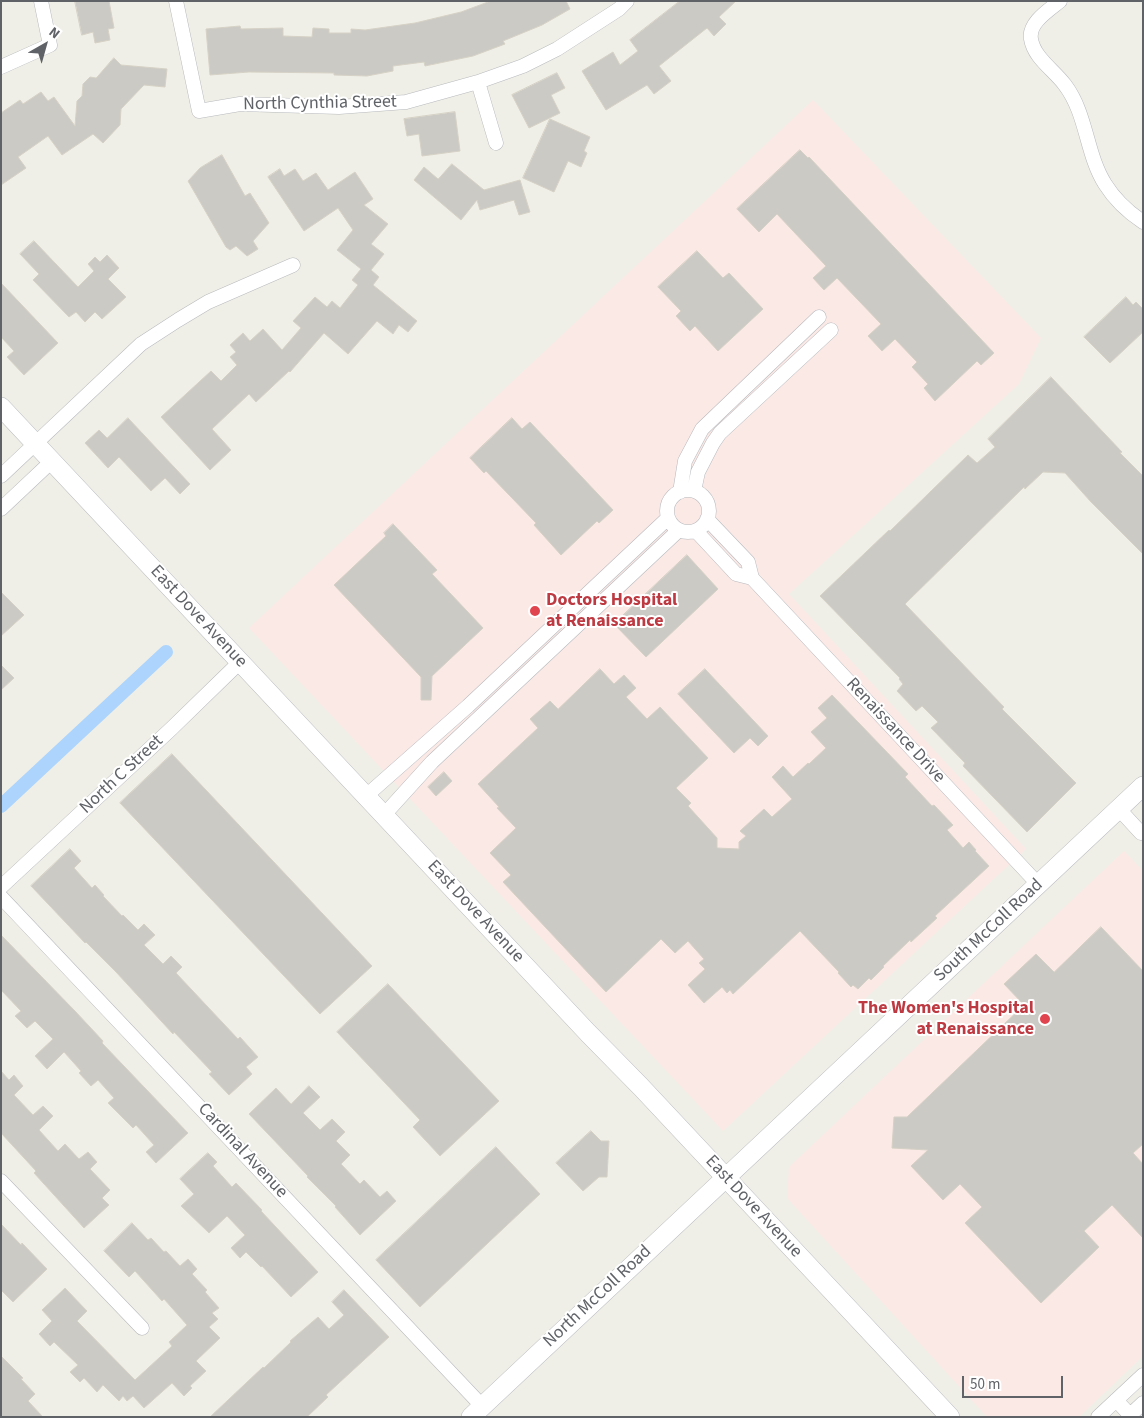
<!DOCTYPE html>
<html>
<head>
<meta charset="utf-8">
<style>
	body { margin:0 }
	#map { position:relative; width:1144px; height:1418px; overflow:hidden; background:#f0efe7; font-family:"Source Sans 3",sans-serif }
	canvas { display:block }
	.frame { position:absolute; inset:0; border:2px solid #5f6267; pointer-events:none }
	.north { position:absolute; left:20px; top:20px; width:50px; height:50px; -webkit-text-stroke:4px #fff; paint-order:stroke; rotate:38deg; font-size:14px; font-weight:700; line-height:20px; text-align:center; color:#5f6267 }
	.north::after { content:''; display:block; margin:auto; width:18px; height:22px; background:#5f6267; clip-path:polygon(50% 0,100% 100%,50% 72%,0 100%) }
	.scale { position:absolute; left:962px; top:1376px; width:101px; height:22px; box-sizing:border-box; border:2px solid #5f6267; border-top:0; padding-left:6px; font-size:15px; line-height:18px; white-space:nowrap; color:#5f6267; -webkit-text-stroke:4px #fff; paint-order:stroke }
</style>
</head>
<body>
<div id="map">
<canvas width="1144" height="1418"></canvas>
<div class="frame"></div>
<div class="north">N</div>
<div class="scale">50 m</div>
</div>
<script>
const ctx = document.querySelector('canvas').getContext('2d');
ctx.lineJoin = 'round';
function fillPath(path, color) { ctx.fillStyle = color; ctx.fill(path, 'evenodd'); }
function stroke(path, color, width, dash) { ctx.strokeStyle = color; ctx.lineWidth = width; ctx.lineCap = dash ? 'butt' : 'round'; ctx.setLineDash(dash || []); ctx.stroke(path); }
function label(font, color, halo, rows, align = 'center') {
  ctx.font = font + ' "Source Sans 3",sans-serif'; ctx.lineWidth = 4; ctx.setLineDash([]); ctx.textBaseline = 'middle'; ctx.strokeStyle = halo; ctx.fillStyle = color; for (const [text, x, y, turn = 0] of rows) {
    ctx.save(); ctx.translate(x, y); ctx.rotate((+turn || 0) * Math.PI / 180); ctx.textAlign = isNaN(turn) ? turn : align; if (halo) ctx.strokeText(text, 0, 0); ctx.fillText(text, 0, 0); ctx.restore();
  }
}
const medical = new Path2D(`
	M 813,100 L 1041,338 L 1019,384 L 789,594 L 1026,849 L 723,1131 L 249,628 Z
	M 1124,851 L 1143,871 L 1143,1356 L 1079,1417 L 987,1417 L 787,1198 L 789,1167 Z`);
const canal = new Path2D(`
	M 1,806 L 166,652`);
const building = new Path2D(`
	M 75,1 L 109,1 L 114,28 L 108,29 L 110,40 L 95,43 L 93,32 L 82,35 Z
	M 491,1 L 566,1 L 570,9 L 542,25 L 503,41 L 505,44 L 473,56 L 425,66 L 424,62 L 393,66 L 393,71 L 367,76 L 334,75 L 334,73 L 249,72 L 210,75 L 206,29 L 240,26 L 241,29 L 283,28 L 283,36 L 312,37 L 313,28 L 329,29 L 329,33 L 351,33 L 351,29 L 365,30 L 415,23 L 461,12 Z
	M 680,1 L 736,1 L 719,17 L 726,24 L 714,36 L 707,28 L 659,66 L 671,81 L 654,94 L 647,85 L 606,110 L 582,71 L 613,52 L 620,65 L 638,51 L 630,40 Z
	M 114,58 L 121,65 L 167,69 L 165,87 L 144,85 L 121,109 L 120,125 L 103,143 L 93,134 L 62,155 L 48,136 L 18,157 L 26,168 L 1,185 L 1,113 L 20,100 L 23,104 L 41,92 L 48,101 L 54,97 L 75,126 L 77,101 L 82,96 L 83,84 L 90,77 L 96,78 Z
	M 557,73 L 565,88 L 551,95 L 560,113 L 529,128 L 512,95 Z
	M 455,112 L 460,151 L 422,156 L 419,134 L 407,136 L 404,119 Z
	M 550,119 L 590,137 L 584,151 L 587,153 L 581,167 L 568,161 L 554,192 L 523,178 Z
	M 800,150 L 808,158 L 809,157 L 994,353 L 981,365 L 977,361 L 935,401 L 924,388 L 928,384 L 912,367 L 917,362 L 895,339 L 882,351 L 868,336 L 881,324 L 837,278 L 824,290 L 813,278 L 826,266 L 777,214 L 759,232 L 737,209 Z
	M 222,155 L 245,196 L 250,193 L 269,223 L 253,241 L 258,249 L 247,256 L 236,246 L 230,250 L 226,247 L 188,181 L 200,168 Z
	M 452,164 L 484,190 L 520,180 L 530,212 L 519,215 L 514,200 L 480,210 L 477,200 L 461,220 L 414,180 L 424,167 L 438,179 Z
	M 280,169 L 284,176 L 295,169 L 303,181 L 316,173 L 328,190 L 355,172 L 373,199 L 364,205 L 388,224 L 371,244 L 384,254 L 371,270 L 379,277 L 373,285 L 417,321 L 408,332 L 399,325 L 393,334 L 377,321 L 348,354 L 324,333 L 290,372 L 289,371 L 256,402 L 249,394 L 212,429 L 231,450 L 210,470 L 161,417 L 211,371 L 221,381 L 237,365 L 230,357 L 236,352 L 230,345 L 243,333 L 250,341 L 263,329 L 282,350 L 301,328 L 293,321 L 315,297 L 327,307 L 332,301 L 340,308 L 358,285 L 352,280 L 361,269 L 337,250 L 353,230 L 338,208 L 304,231 L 268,177 Z
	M 34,241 L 78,287 L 94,271 L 88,264 L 95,257 L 100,262 L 107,255 L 119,268 L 108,279 L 126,297 L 102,319 L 95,312 L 85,322 L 76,312 L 69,317 L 33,280 L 39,274 L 20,254 Z
	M 697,251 L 723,278 L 729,273 L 763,309 L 718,351 L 695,326 L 690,331 L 676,316 L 681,311 L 658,287 Z
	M 1,283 L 58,343 L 24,375 L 7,357 L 14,351 L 1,337 Z
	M 1126,297 L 1133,305 L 1136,302 L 1143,309 L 1143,332 L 1110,363 L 1084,337 Z
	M 1051,377 L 1122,452 L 1120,453 L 1143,476 L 1143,554 L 1091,502 L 1065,473 L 1043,472 L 1025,489 L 1024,487 L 905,604 L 1004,707 L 1002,709 L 1076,783 L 1027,832 L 963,766 L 965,763 L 931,728 L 938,722 L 922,706 L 916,711 L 897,691 L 903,684 L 899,679 L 900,678 L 820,596 L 889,530 L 890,531 L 968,455 L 977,463 L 995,447 L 988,439 Z
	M 128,418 L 190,484 L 180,494 L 165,478 L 151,491 L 119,457 L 108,468 L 85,443 L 99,430 L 107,438 Z
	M 512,418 L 522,429 L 530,422 L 613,510 L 599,523 L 597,521 L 561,555 L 534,525 L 536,523 L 486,471 L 484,473 L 470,458 Z
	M 393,524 L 437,570 L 432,574 L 483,628 L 432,676 L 431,700 L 421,700 L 421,677 L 334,585 L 386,536 L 384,533 Z
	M 687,555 L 718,589 L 646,657 L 614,624 Z
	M 1,592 L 24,615 L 1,636 Z
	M 1,665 L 14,678 L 1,690 Z
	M 600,669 L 614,684 L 624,675 L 636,688 L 626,697 L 647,719 L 660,707 L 708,758 L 676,788 L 691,803 L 688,806 L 717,838 L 717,848 L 739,849 L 739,842 L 746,836 L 740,831 L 764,809 L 772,817 L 792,799 L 772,777 L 783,766 L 793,777 L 808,763 L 809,764 L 826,748 L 811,732 L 827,718 L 818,708 L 832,695 L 908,774 L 905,777 L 932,806 L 934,805 L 953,825 L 947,830 L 963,848 L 969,842 L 976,850 L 975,851 L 989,866 L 935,916 L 937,918 L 911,942 L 910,940 L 883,966 L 884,967 L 871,980 L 869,978 L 858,989 L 853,985 L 851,987 L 838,973 L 839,972 L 800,931 L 733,994 L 730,990 L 727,993 L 722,987 L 704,1003 L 688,985 L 705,969 L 699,963 L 704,959 L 688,941 L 675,953 L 661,939 L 606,992 L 503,882 L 511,875 L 490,853 L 516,828 L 497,808 L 499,807 L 478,784 L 538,728 L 530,719 L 550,701 L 558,709 Z
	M 705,669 L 768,736 L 758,746 L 750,738 L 734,753 L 678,694 Z
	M 172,754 L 372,966 L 320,1014 L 120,803 Z
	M 444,772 L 452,781 L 436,796 L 428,787 Z
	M 70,849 L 81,861 L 74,868 L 92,888 L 95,885 L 104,895 L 103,896 L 122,916 L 123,915 L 138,930 L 144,924 L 155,935 L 144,945 L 163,964 L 171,956 L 182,967 L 176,973 L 238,1039 L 240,1037 L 258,1057 L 246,1067 L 252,1074 L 229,1095 L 209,1074 L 212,1072 L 174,1032 L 173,1034 L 116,972 L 86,942 L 85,943 L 31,886 Z
	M 1101,927 L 1143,971 L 1143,1144 L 1133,1153 L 1143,1164 L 1143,1238 L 1112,1205 L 1084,1231 L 1099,1247 L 1041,1303 L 965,1223 L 982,1207 L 960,1184 L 943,1200 L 911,1166 L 928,1150 L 892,1148 L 894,1117 L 907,1117 L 1024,1005 L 1004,984 L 1036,954 L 1054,972 Z
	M 1,935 L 75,1011 L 103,1041 L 102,1043 L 188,1133 L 156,1163 L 146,1152 L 154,1145 L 136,1125 L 133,1128 L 108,1103 L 114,1098 L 98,1080 L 91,1086 L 79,1073 L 81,1071 L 64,1052 L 47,1069 L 35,1056 L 53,1039 L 35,1021 L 27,1028 L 15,1016 L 21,1011 L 1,990 Z
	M 388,984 L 499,1101 L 440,1156 L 413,1127 L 420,1120 L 337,1032 Z
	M 1,1071 L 9,1080 L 14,1075 L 23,1086 L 14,1095 L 33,1115 L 43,1106 L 53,1116 L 39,1130 L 58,1151 L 65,1144 L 79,1159 L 88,1152 L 97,1162 L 90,1169 L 110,1190 L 102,1198 L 109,1205 L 84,1228 L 34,1173 L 36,1171 L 1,1133 Z
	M 309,1086 L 320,1097 L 303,1113 L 320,1130 L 332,1119 L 345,1132 L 336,1141 L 350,1155 L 341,1164 L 360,1184 L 364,1180 L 380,1197 L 387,1191 L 396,1201 L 360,1235 L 335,1207 L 336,1206 L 307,1177 L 308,1176 L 249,1114 L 276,1088 L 291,1104 Z
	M 591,1131 L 601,1141 L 609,1141 L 607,1177 L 599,1177 L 583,1191 L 556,1163 Z
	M 496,1147 L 540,1194 L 420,1307 L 376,1260 Z
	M 208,1153 L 217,1162 L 213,1166 L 232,1187 L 236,1183 L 262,1210 L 261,1211 L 318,1272 L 291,1297 L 262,1266 L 261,1267 L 246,1252 L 240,1258 L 231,1248 L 245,1235 L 227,1216 L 209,1233 L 181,1206 L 194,1194 L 180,1179 Z
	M 132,1223 L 148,1240 L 151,1238 L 164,1252 L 166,1251 L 180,1266 L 188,1259 L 197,1269 L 192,1274 L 207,1290 L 205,1292 L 219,1308 L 212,1313 L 218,1319 L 209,1327 L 220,1338 L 196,1361 L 206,1371 L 190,1386 L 192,1388 L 184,1396 L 172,1383 L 144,1408 L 133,1396 L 127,1401 L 123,1396 L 119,1401 L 103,1385 L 97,1392 L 84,1378 L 80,1382 L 70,1372 L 78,1365 L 54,1342 L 50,1346 L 39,1334 L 52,1321 L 42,1310 L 65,1288 L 87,1311 L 77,1321 L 135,1380 L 172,1346 L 169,1342 L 187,1325 L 164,1299 L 162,1301 L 135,1271 L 129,1277 L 104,1251 Z
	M 1,1224 L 21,1245 L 22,1243 L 47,1269 L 13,1302 L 1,1290 Z
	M 344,1290 L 389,1337 L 326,1395 L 328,1397 L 307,1417 L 210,1417 L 263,1367 L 264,1368 L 291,1342 L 290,1341 L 318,1317 L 329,1329 L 344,1315 L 332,1302 Z
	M 1,1356 L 23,1378 L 21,1379 L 35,1394 L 28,1401 L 43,1417 L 1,1417 Z`);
const minor = new Path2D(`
	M 176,1 L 199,111 L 240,104 L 339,107 L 406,102 L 478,82 L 523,66 L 557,49 L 619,9 L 627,1
	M 1060,1 C 1049,10 1028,23 1031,39 C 1034,58 1054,70 1065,85 C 1087,114 1086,154 1105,184 C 1115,200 1128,212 1143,222
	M 1,67 L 50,45 L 41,1
	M 478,82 L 496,143
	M 1,476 L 141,344 L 178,320 L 208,302 L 293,265
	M667 511a21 21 0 1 1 42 0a21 21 0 1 1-42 0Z
	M 694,491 L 698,472 L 713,443 L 720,433 L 831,330
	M 680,492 L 685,461 L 702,429 L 819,317
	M 1,509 L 52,461
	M 696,531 L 736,574 L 752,578 L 748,562 L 707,519
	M 752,578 L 1038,884
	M 366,796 L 468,706 L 668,518
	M 1118,808 L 1141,833
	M 384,815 L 432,762 L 679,530
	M 1,887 L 171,729 L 241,661
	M 1,897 L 482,1406
	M 1,1181 L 142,1328
	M 1116,1400 L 1130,1415
	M 1098,1417 L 1143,1375
	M 1128,1417 L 1143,1403`);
const secondary = new Path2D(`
	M 1,407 L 588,1033 L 641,1087 L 950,1417
	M 471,1417 L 1143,786`);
const markers = [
	[535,611,6,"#e0444e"],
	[1045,1019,6,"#e0444e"]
];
const streetNames = [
	["North Cynthia Street",320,104,-1],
	["East Dove Avenue",198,617,47],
	["Renaissance Drive",895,731,47],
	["North C Street",122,775,-43],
	["East Dove Avenue",475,912,47],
	["South McColl Road",989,931,-43],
	["Cardinal Avenue",242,1151,47],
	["East Dove Avenue",753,1207,47],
	["North McColl Road",598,1297,-43]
];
const healthNames = [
	["Doctors Hospital",546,601],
	["at Renaissance",546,622],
	["The Women's Hospital",1034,1009,"right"],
	["at Renaissance",1034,1030,"right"]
];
fillPath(medical, '#fbe9e6');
stroke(canal, '#acd4fc', 14);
fillPath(building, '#cccac4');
stroke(building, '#d5d1c6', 1);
stroke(minor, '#b7b9bd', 15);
stroke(secondary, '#b6b9be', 20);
stroke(minor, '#fff', 14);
stroke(secondary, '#fff', 19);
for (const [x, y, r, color] of markers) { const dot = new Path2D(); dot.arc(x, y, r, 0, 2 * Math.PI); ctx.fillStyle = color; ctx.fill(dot); stroke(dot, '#fff', 2); }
label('18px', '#5f6267', '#fff', streetNames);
label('bold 18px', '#be3a42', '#fff', healthNames, 'left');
</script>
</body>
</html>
